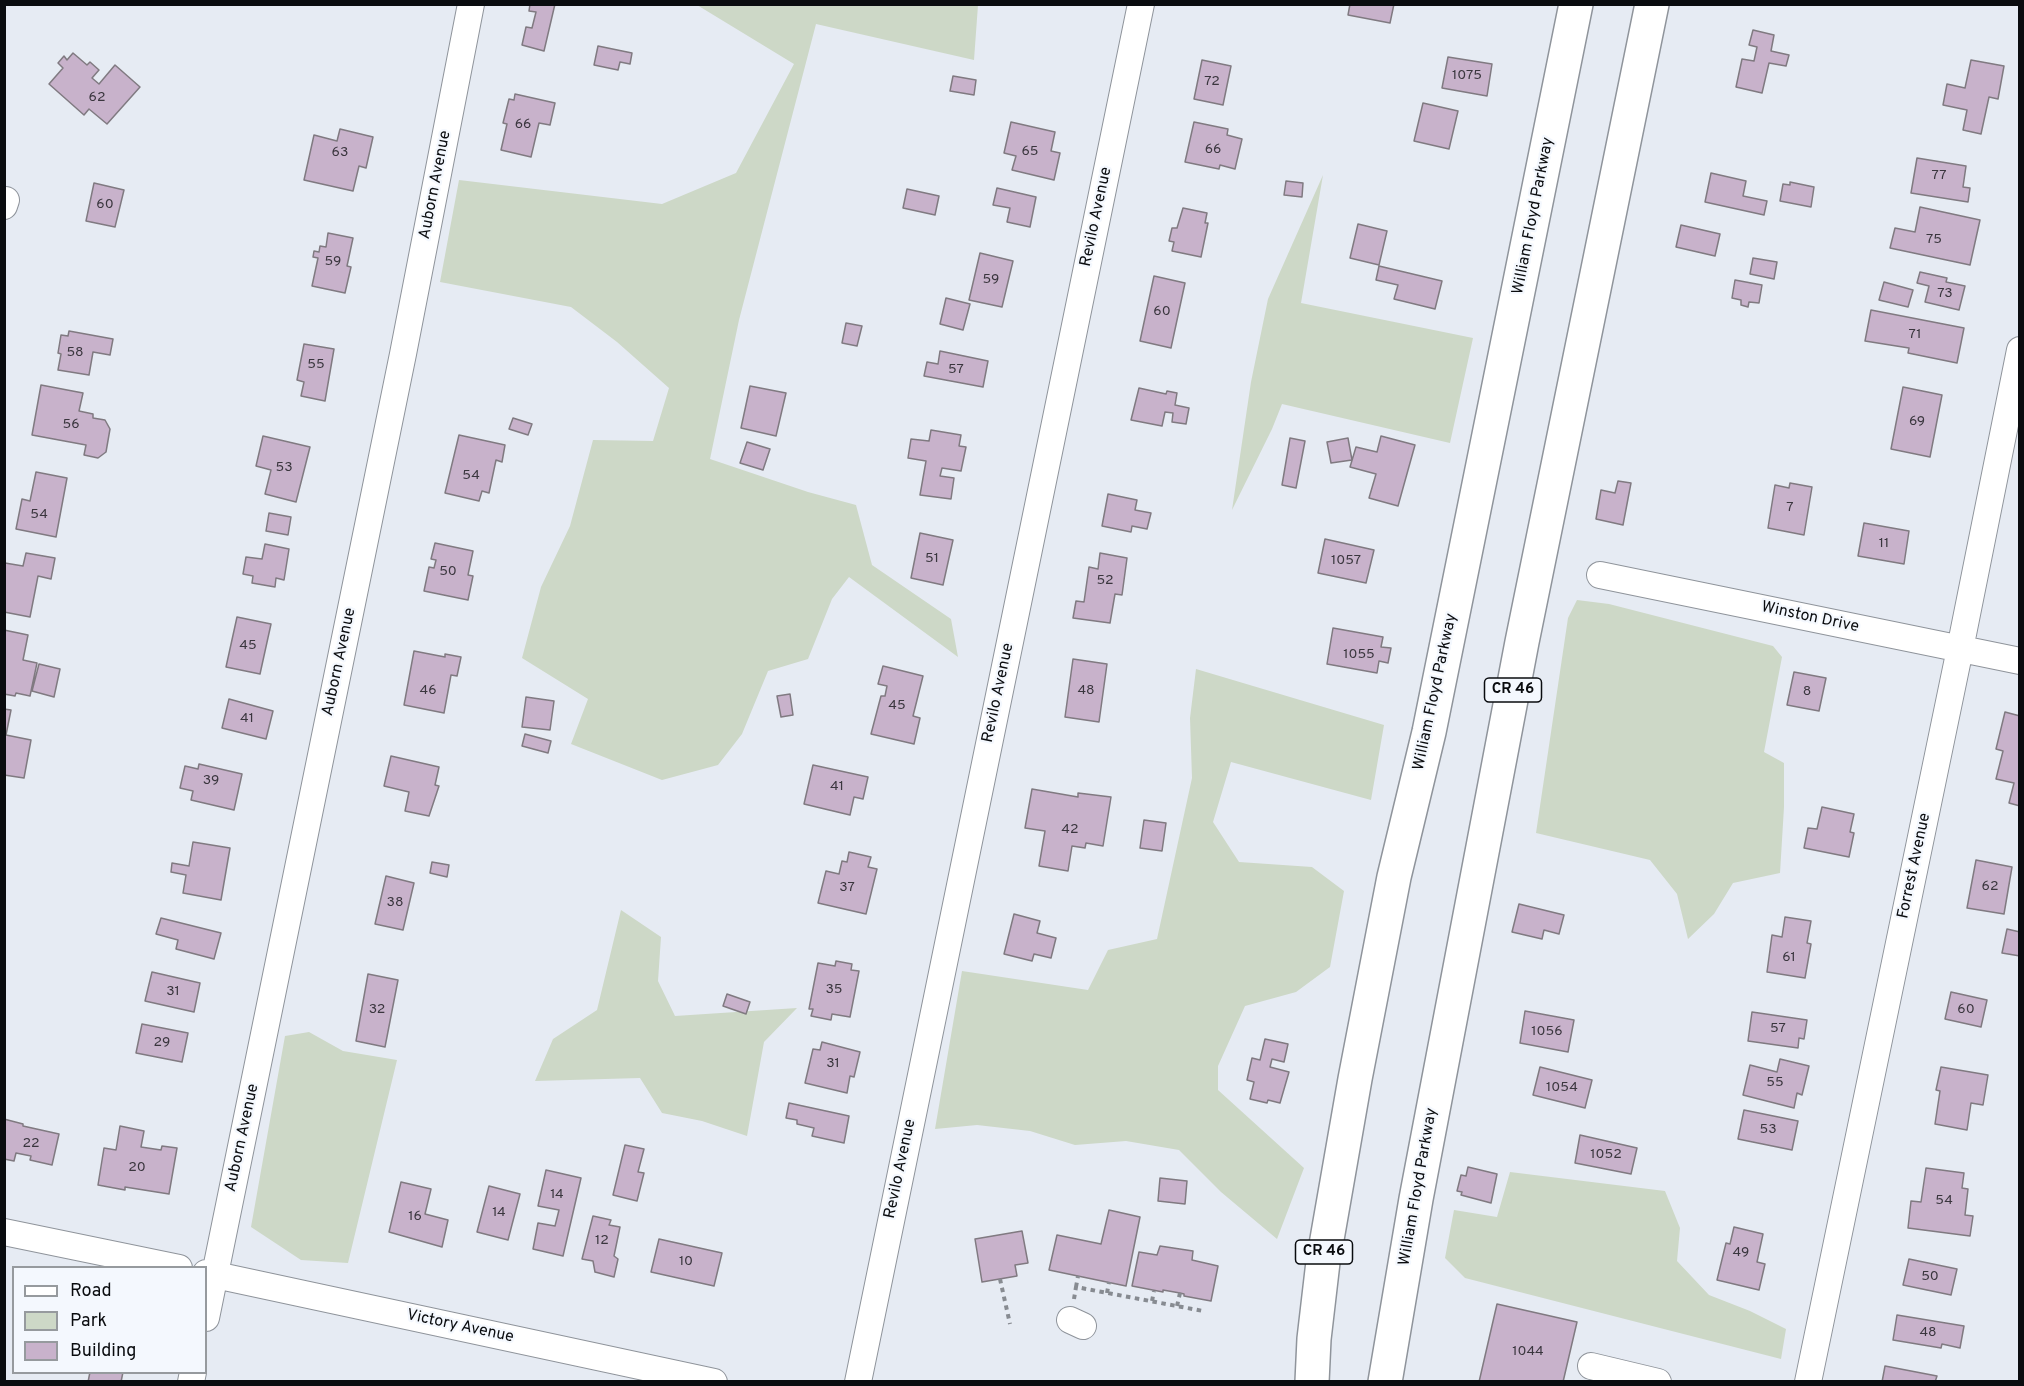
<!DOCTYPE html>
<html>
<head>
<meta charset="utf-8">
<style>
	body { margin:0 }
	#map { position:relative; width:2024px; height:1386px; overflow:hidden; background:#e6ebf3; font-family:Overpass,sans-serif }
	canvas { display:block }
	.frame { position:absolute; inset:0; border:6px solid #0a0c0f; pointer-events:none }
	.legend { position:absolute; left:12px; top:1266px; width:195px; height:108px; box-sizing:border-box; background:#f4f8fe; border:2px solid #969a9e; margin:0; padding:8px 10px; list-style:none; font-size:18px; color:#0a0c0f }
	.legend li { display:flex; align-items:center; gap:12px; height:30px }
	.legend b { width:30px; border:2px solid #969a9e }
</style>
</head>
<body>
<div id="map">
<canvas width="2024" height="1386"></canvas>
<div class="frame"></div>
<ul class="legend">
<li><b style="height:8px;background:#fff"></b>Road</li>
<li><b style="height:16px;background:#cdd8c7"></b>Park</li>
<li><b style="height:16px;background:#c8b2cb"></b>Building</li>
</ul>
</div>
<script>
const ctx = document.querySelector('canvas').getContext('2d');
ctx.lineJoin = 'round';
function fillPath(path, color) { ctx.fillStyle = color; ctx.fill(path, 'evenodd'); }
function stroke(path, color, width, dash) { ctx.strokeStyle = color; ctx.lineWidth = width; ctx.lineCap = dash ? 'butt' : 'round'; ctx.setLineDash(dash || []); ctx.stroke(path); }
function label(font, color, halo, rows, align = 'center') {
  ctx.font = font + ' Overpass,sans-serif'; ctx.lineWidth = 4.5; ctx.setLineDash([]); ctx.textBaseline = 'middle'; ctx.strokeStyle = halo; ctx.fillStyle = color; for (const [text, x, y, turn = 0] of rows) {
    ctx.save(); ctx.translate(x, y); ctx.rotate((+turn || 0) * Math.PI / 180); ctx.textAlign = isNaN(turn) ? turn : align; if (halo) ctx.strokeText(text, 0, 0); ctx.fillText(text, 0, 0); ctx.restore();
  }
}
const green = new Path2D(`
	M 697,5 L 978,5 L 974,60 L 816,24 L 739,320 L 710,459 L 808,492 L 856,505 L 872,565 L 951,619 L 958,657 L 849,577 L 832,599 L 808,659 L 768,671 L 742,734 L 718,765 L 662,780 L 571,744 L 588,699 L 522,658 L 541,587 L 570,526 L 593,440 L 653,441 L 669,388 L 617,342 L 571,307 L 440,282 L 459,180 L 662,204 L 736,173 L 794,64 Z
	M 1323,175 L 1301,303 L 1473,338 L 1450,443 L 1282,404 L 1272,429 L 1232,510 L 1251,382 L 1268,299 Z
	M 1577,600 L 1609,604 L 1773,646 L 1782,657 L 1764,752 L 1784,763 L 1784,807 L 1780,873 L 1733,883 L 1714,914 L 1688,939 L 1677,894 L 1650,860 L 1536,833 L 1568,618 Z
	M 1196,669 L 1384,725 L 1371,800 L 1231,762 L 1213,822 L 1239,862 L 1312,867 L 1344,891 L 1330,967 L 1296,992 L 1245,1006 L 1218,1066 L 1218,1090 L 1304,1168 L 1277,1239 L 1221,1192 L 1179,1150 L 1126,1141 L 1075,1145 L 1030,1131 L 977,1125 L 935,1129 L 962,971 L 1088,990 L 1108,950 L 1157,939 L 1192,778 L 1190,718 Z
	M 621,910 L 661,937 L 658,981 L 675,1016 L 797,1008 L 764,1042 L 747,1136 L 702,1121 L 662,1113 L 640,1078 L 535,1081 L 553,1039 L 597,1010 Z
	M 309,1032 L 343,1051 L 397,1060 L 348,1263 L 301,1260 L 251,1227 L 285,1036 Z
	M 1510,1172 L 1665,1191 L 1680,1228 L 1677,1261 L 1709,1295 L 1750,1311 L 1786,1329 L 1781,1359 L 1465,1278 L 1445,1258 L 1454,1210 L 1497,1217 Z`);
const building = new Path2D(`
	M 530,4 L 555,4 L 544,51 L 522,45 L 526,27 L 532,28 L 536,12 L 529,11 Z
	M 1350,4 L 1394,4 L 1390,23 L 1348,15 Z
	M 1753,30 L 1774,35 L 1771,51 L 1789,55 L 1786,66 L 1769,63 L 1762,93 L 1736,87 L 1742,59 L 1754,61 L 1757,47 L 1749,45 Z
	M 598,46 L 632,53 L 630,64 L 620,62 L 618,70 L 594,65 Z
	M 73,53 L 87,65 L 90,62 L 99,70 L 92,78 L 99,84 L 115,65 L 140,87 L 107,124 L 89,109 L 84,115 L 49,84 L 63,68 L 58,63 L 64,56 L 67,60 Z
	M 1448,57 L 1492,64 L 1487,96 L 1442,88 Z
	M 1202,60 L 1231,66 L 1223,105 L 1194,99 Z
	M 1971,60 L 2004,66 L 1998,99 L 1989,97 L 1981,134 L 1963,130 L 1967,110 L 1943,105 L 1947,84 L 1965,88 Z
	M 953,76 L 976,80 L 974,95 L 950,91 Z
	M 515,94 L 555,103 L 550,125 L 539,123 L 531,157 L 501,150 L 507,124 L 503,123 L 509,99 L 514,100 Z
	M 1423,103 L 1458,111 L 1449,149 L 1414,141 Z
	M 1011,122 L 1055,132 L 1051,151 L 1060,153 L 1054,180 L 1012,170 L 1016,156 L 1004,153 Z
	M 1194,122 L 1228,129 L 1227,135 L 1242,139 L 1235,169 L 1220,165 L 1219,169 L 1185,162 Z
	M 340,129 L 373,137 L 366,168 L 359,166 L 353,191 L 304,180 L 314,135 L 337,141 Z
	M 1917,158 L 1966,166 L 1963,187 L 1970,188 L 1968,202 L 1911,193 Z
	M 1711,173 L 1746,181 L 1743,196 L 1767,201 L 1764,215 L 1705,202 Z
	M 1286,181 L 1303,183 L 1302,197 L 1284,195 Z
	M 1790,182 L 1814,187 L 1811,207 L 1780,201 L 1783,184 L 1790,185 Z
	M 94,183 L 124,190 L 115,227 L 86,221 Z
	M 997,188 L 1036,197 L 1030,227 L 1007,222 L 1010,208 L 993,205 Z
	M 907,189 L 939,196 L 935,215 L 903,208 Z
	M 1920,207 L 1980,220 L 1970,265 L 1890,248 L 1895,228 L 1915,232 Z
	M 1183,208 L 1207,213 L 1205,223 L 1208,223 L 1201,257 L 1172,251 L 1174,242 L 1169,241 L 1172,228 L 1177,228 Z
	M 1358,224 L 1387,231 L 1379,265 L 1350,258 Z
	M 1681,225 L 1720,234 L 1715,256 L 1676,247 Z
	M 328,233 L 353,238 L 347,266 L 351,267 L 345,293 L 312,286 L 318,258 L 313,257 L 314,251 L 319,252 L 320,246 L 326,247 Z
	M 980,253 L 1013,261 L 1002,307 L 969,300 Z
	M 1753,258 L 1777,262 L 1774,279 L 1750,274 Z
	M 1379,266 L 1442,281 L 1435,309 L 1394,299 L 1398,285 L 1376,280 Z
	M 1920,272 L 1947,278 L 1946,282 L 1965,286 L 1959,310 L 1925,302 L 1929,286 L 1917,283 Z
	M 1154,276 L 1185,283 L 1171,348 L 1140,341 Z
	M 1735,280 L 1762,285 L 1759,303 L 1749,302 L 1748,307 L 1741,305 L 1741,300 L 1732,298 Z
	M 1884,282 L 1913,290 L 1908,307 L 1879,300 Z
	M 946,298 L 970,304 L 963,330 L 940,324 Z
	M 1871,310 L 1964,328 L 1957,363 L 1908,353 L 1909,348 L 1865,341 Z
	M 846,323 L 862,326 L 857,346 L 842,343 Z
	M 69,331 L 113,339 L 110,355 L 93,352 L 89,375 L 58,370 L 61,354 L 58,353 L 61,335 L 68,336 Z
	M 304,344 L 334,349 L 325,401 L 301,396 L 304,382 L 297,380 Z
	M 940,351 L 988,361 L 983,387 L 924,376 L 927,362 L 938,364 Z
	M 41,385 L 83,393 L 79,411 L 93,414 L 93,418 L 105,420 L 110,429 L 106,452 L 98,458 L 84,455 L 86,445 L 32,435 Z
	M 750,386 L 786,393 L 776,436 L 741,428 Z
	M 1903,387 L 1942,395 L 1930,457 L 1891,449 Z
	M 1139,388 L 1166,394 L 1167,391 L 1177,393 L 1175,405 L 1189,408 L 1186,424 L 1172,422 L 1173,413 L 1165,412 L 1162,426 L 1131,420 Z
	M 513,418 L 532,424 L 528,435 L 509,429 Z
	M 931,430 L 961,435 L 959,446 L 966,447 L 961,471 L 942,468 L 940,476 L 954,478 L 951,499 L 920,495 L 926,461 L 908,458 L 911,439 L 929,441 Z
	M 459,435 L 505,445 L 502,462 L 496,460 L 489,493 L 482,491 L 479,501 L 445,493 Z
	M 263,436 L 310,447 L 296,502 L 265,494 L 271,470 L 256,466 Z
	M 1381,436 L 1415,445 L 1398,506 L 1369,498 L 1376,474 L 1350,467 L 1356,447 L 1377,452 Z
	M 1290,438 L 1305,441 L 1296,488 L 1282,485 Z
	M 1348,438 L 1352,460 L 1331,463 L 1327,442 Z
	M 747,442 L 770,449 L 763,470 L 740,463 Z
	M 36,472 L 67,478 L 56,537 L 16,529 L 22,499 L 30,501 Z
	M 1618,481 L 1631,483 L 1623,525 L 1596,519 L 1601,490 L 1615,493 Z
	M 1790,483 L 1812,487 L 1804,535 L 1768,528 L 1775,485 L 1789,488 Z
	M 1108,494 L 1137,500 L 1135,510 L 1151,513 L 1147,529 L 1132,526 L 1131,532 L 1102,526 Z
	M 269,513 L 291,517 L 288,535 L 266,531 Z
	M 1864,523 L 1909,531 L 1904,564 L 1858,556 Z
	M 920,533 L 953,540 L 943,585 L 911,578 Z
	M 1325,539 L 1374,550 L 1366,583 L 1318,573 Z
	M 435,543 L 473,551 L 468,575 L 473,576 L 468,600 L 424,591 L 429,567 L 434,568 L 436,560 L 431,559 Z
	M 265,544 L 289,549 L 284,580 L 276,578 L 275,587 L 252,583 L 253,576 L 243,574 L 246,557 L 262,559 Z
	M 26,553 L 55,558 L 51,579 L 38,576 L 30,617 L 4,612 L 5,563 L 23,566 Z
	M 1100,553 L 1127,558 L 1122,595 L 1115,594 L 1110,623 L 1073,618 L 1076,601 L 1084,602 L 1089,567 L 1098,569 Z
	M 237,617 L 271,624 L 260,674 L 226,667 Z
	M 1333,628 L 1383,637 L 1381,647 L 1391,648 L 1388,663 L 1379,661 L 1377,673 L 1327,664 Z
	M 4,630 L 28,635 L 23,660 L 37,663 L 30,696 L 16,693 L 15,696 L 4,694 Z
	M 414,651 L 445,657 L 445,654 L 461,657 L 457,676 L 451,675 L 444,713 L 404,705 Z
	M 1073,659 L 1107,664 L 1099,722 L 1065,717 Z
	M 39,664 L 60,669 L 54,697 L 32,691 Z
	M 883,666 L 923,676 L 913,716 L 920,718 L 914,744 L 871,734 L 881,696 L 885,696 L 887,686 L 878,684 Z
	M 1794,672 L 1826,678 L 1819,711 L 1787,705 Z
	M 790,694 L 793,715 L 781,717 L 777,696 Z
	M 526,697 L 554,701 L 550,730 L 522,727 Z
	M 229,699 L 273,711 L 266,739 L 222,728 Z
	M 4,709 L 11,710 L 6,735 L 31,740 L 24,778 L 4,775 Z
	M 2005,712 L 2020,716 L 2020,806 L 2009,803 L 2014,783 L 1996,779 L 2003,751 L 1996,749 Z
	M 525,734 L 551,741 L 548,753 L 522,746 Z
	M 391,756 L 439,767 L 435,785 L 439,786 L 429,816 L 405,811 L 409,792 L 384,786 Z
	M 199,764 L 242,774 L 234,810 L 191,800 L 193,791 L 180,788 L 185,766 L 198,769 Z
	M 813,765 L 868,777 L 863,799 L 854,797 L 850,815 L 804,804 Z
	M 1032,789 L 1078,797 L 1078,793 L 1111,797 L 1103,846 L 1086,843 L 1085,848 L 1072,846 L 1068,871 L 1039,866 L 1045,831 L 1025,828 Z
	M 1822,807 L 1854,814 L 1850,832 L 1854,833 L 1849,857 L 1804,848 L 1808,828 L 1817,829 Z
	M 1144,820 L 1166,823 L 1162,851 L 1140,848 Z
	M 193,842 L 230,848 L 221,900 L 183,893 L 186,875 L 171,872 L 172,863 L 189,866 Z
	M 849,852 L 871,857 L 868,867 L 877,869 L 866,914 L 818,903 L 826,871 L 839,874 L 842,861 L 847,862 Z
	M 1976,860 L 2012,867 L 2004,914 L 1967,908 Z
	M 432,862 L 449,865 L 447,877 L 430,873 Z
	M 386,876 L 414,883 L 403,930 L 375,924 Z
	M 1519,904 L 1564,915 L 1559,934 L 1544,930 L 1542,939 L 1512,932 Z
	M 1014,914 L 1040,921 L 1037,933 L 1056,938 L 1051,958 L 1034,954 L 1032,961 L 1004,954 Z
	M 1785,917 L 1811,921 L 1807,943 L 1811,944 L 1805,978 L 1767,972 L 1772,935 L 1782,937 Z
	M 161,918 L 221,933 L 214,959 L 176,949 L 178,940 L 156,934 Z
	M 2007,929 L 2020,932 L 2020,956 L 2002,953 Z
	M 836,961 L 852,964 L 851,970 L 859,971 L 850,1017 L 832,1014 L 831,1020 L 811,1016 L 813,1009 L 809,1009 L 818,963 L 835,966 Z
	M 152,972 L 200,983 L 194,1012 L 145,1001 Z
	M 368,974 L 398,980 L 385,1047 L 356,1041 Z
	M 1951,992 L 1987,1000 L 1981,1027 L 1945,1019 Z
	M 727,994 L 750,1002 L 746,1014 L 723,1006 Z
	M 1525,1011 L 1574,1020 L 1568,1052 L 1520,1043 Z
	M 1752,1012 L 1807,1020 L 1804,1039 L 1799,1038 L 1798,1048 L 1748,1041 Z
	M 142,1024 L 188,1033 L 182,1062 L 136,1053 Z
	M 1265,1039 L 1288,1044 L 1284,1062 L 1272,1059 L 1270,1067 L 1289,1072 L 1280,1103 L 1268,1100 L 1267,1103 L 1250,1099 L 1254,1082 L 1247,1080 L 1252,1058 L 1260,1060 Z
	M 822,1042 L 860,1052 L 854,1077 L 850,1076 L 847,1093 L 805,1083 L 813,1049 L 820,1050 Z
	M 1780,1059 L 1809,1066 L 1802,1095 L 1797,1093 L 1794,1108 L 1743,1095 L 1750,1065 L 1777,1072 Z
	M 1540,1067 L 1592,1080 L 1585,1108 L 1533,1095 Z
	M 1941,1067 L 1988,1075 L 1983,1105 L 1971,1103 L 1967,1130 L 1935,1124 L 1940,1091 L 1936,1090 Z
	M 789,1103 L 849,1116 L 844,1143 L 812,1136 L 814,1128 L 797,1124 L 797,1120 L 786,1118 Z
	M 1744,1110 L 1798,1121 L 1792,1150 L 1738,1139 Z
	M 4,1119 L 23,1124 L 23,1126 L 59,1134 L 52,1165 L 30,1160 L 31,1156 L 16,1153 L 14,1161 L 4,1159 Z
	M 120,1126 L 144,1131 L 141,1147 L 161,1150 L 162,1146 L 177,1148 L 169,1194 L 125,1187 L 125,1190 L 98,1185 L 104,1148 L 116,1150 Z
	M 1580,1135 L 1637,1148 L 1631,1174 L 1575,1163 Z
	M 625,1145 L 644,1149 L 638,1172 L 644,1173 L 637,1201 L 613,1195 Z
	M 1468,1167 L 1497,1174 L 1491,1203 L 1461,1195 L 1462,1192 L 1457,1191 L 1461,1175 L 1466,1176 Z
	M 1926,1168 L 1964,1173 L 1962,1188 L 1968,1189 L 1965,1215 L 1973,1216 L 1970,1236 L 1908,1228 L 1911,1201 L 1921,1202 Z
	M 546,1170 L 581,1178 L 563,1256 L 533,1249 L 538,1223 L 555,1226 L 559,1210 L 538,1206 Z
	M 1160,1178 L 1187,1181 L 1185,1204 L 1158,1201 Z
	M 401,1182 L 431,1189 L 425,1214 L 448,1220 L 442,1247 L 389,1232 Z
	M 489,1186 L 520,1194 L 508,1240 L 477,1232 Z
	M 1109,1210 L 1140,1217 L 1126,1286 L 1049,1270 L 1057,1235 L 1101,1244 Z
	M 593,1216 L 611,1220 L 609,1225 L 620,1227 L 614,1256 L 618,1259 L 614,1277 L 595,1272 L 593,1261 L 582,1259 Z
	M 1734,1227 L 1763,1234 L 1757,1262 L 1765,1264 L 1759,1290 L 1717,1280 L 1726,1243 L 1730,1244 Z
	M 1022,1231 L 1028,1263 L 1015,1265 L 1017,1276 L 982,1282 L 975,1239 Z
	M 659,1239 L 722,1253 L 714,1286 L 651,1272 Z
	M 1160,1246 L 1193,1251 L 1192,1260 L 1218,1266 L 1211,1301 L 1184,1296 L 1184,1294 L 1180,1293 L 1163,1290 L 1163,1292 L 1132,1286 L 1139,1252 L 1157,1255 Z
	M 1909,1259 L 1957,1269 L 1951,1295 L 1903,1285 Z
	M 1497,1304 L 1577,1322 L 1563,1382 L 1479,1382 Z
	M 1897,1315 L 1964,1326 L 1960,1348 L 1942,1344 L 1941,1348 L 1893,1340 Z
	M 1885,1366 L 1937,1376 L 1935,1382 L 1882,1382 Z
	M 90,1372 L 123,1372 L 121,1382 L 88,1382 Z`);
const path = new Path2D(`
	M 1000,1279 L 1010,1324
	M 1076,1287 L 1078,1276
	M 1107,1293 L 1109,1282
	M 1074,1299 L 1076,1287 L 1203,1311
	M 1152,1301 L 1154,1291
	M 1177,1306 L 1180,1293`);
const minor = new Path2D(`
	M 4,206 L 6,200
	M 1600,575 L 2020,661
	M 4,1232 L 179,1268
	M 206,1273 L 714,1382
	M 206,1318 L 403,354 L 471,4
	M 1070,1320 L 1083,1326
	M 1591,1366 L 1658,1382
	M 191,1382 L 193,1372
	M 858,1382 L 1141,4
	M 1808,1382 L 1960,649 L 2020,350`);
const highway = new Path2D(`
	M 1312,1382 L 1314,1339 L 1323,1262 L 1355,1079 L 1394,877 L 1429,732 L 1576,4
	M 1385,1382 L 1416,1199 L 1522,642 L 1652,4`);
const numberNames = [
	["1075",1467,76],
	["72",1212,82],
	["62",97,98],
	["66",523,125],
	["66",1213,150],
	["65",1030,152],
	["63",340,153],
	["77",1939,176],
	["60",105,205],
	["75",1934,240],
	["59",333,262],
	["59",991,280],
	["73",1945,294],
	["60",1162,312],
	["71",1915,335],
	["58",75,353],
	["55",316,365],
	["57",956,370],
	["69",1917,422],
	["56",71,425],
	["53",284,468],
	["54",471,476],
	["7",1790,508],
	["54",39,515],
	["11",1884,544],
	["51",932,559],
	["1057",1346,561],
	["50",448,572],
	["52",1105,581],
	["45",248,646],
	["1055",1359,655],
	["46",428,691],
	["48",1086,691],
	["8",1807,692],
	["45",897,706],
	["41",247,719],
	["39",211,781],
	["41",837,787],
	["42",1070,830],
	["62",1990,887],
	["37",847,888],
	["38",395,903],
	["61",1789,958],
	["35",834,990],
	["31",173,992],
	["32",377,1010],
	["60",1966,1010],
	["57",1778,1029],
	["1056",1547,1032],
	["29",162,1043],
	["31",833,1064],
	["55",1775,1083],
	["1054",1562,1088],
	["53",1768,1130],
	["22",31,1144],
	["1052",1606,1155],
	["20",137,1168],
	["14",557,1195],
	["54",1944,1201],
	["14",499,1213],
	["16",415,1217],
	["12",602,1241],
	["49",1741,1253],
	["10",686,1262],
	["50",1930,1277],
	["48",1928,1333],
	["1044",1528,1352]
];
const shields = [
	[1513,690,57],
	[1324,1252,57]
];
const shieldNames = [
	["CR 46",1513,690],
	["CR 46",1324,1252]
];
const streetNames = [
	["Auborn Avenue",436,185,-79],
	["William Floyd Parkway",1534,216,-79],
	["Revilo Avenue",1097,217,-78],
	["Winston Drive",1810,618,12],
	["Auborn Avenue",340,662,-78],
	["William Floyd Parkway",1436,692,-78],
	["Revilo Avenue",999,693,-78],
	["Forrest Avenue",1915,866,-78],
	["Auborn Avenue",243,1138,-78],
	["Revilo Avenue",901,1169,-78],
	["William Floyd Parkway",1419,1187,-80],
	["Victory Avenue",460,1327,12]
];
fillPath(green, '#cdd8c7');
fillPath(building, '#c8b2cb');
stroke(building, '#807a81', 1.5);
stroke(minor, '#8f949b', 28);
stroke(highway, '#8f949b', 36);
stroke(path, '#878b91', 4, [4.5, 4.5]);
stroke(minor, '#fff', 26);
stroke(highway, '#fff', 33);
label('14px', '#3a363e', null, numberNames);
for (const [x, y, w] of shields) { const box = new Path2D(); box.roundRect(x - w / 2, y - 12, w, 24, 4.5); ctx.fillStyle = '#f4f8fe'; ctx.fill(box); stroke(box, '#0a0c0f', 1.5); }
label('bold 15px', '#0a0c0f', null, shieldNames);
label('16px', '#0a0c0f', '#f4f8fe', streetNames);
</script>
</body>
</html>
